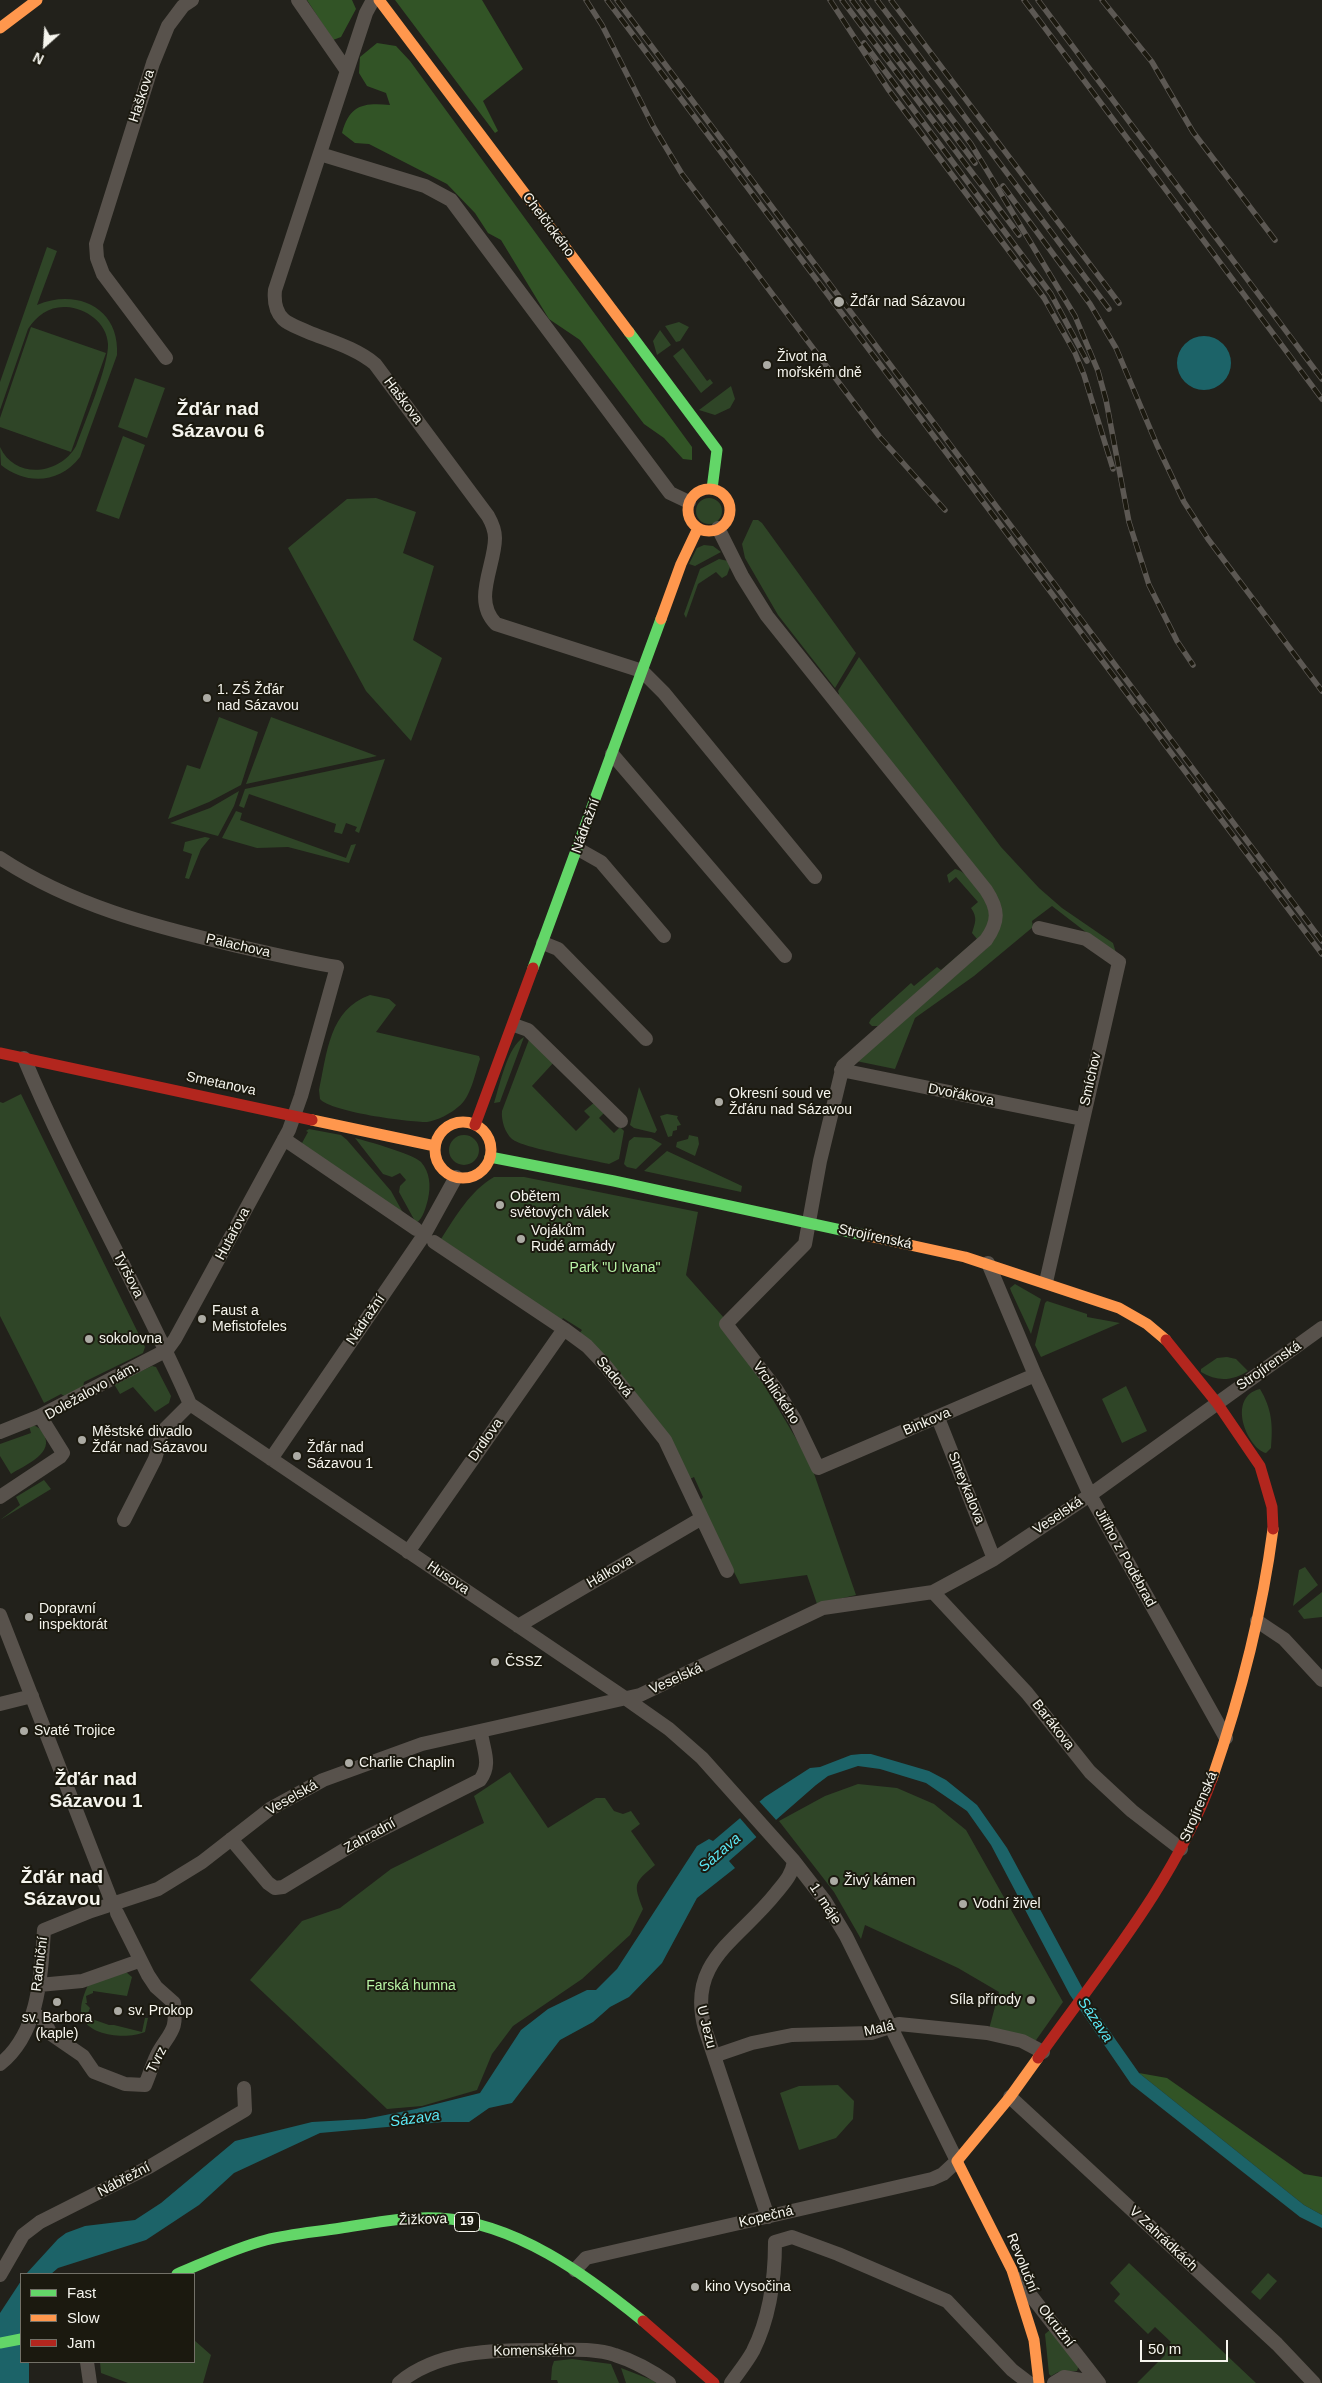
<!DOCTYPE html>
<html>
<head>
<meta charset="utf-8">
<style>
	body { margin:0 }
	#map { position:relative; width:1322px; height:2383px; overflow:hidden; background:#22211b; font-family:Helvetica,sans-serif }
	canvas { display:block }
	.legend { position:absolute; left:20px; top:2273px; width:175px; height:90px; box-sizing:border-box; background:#1b190f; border:1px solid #737168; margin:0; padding:6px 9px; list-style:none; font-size:15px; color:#f6f5ee }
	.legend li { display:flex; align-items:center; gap:10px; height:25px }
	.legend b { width:25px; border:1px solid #737168 }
	.north { position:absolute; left:20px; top:20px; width:50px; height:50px; -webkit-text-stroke:4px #1b190f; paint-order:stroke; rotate:206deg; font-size:14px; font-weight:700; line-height:20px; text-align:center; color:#f6f5ee }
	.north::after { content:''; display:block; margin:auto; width:18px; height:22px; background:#f6f5ee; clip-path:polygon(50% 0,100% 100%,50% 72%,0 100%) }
	.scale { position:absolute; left:1140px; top:2340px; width:88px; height:22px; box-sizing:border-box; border:2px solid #f6f5ee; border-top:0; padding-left:6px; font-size:15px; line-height:18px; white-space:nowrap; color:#f6f5ee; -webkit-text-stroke:4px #1b190f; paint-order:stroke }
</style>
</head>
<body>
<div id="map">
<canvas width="1322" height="2383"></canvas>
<ul class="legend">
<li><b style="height:6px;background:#63d668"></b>Fast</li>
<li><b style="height:6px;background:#ff974d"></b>Slow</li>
<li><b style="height:6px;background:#b3261e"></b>Jam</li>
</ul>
<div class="north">N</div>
<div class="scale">50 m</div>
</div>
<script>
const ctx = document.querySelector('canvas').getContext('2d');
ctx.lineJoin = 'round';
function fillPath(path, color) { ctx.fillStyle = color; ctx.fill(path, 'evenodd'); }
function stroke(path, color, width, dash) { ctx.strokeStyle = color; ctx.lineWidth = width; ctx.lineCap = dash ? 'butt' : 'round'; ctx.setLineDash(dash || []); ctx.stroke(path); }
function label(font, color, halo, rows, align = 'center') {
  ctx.font = font + ' Helvetica,sans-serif'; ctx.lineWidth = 4; ctx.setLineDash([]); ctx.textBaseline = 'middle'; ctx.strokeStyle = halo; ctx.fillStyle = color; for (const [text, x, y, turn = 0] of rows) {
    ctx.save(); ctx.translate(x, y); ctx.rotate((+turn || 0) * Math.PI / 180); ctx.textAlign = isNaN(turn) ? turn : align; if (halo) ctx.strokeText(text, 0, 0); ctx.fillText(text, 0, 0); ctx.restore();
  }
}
const green = new Path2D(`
	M 47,247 L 57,251 L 37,305 C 77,288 120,308 117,355 L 80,457 C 59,484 26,485 1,465 L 0,447 C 15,480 60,475 76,446 C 84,424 109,365 108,344 C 107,323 86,308 66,307 C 50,306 37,315 28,329 L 0,410 L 0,382 Z
	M 679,322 L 689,327 L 680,341 L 676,342 L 665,326 Z
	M 31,327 L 106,353 L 71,452 L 0,427 L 0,418 Z
	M 660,330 L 671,345 L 657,355 L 653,341 Z
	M 683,348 L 707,381 L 710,379 L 713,383 L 701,393 L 673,356 Z
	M 135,378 L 165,388 L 147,438 L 118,427 Z
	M 731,386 L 735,399 L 730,408 L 715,415 L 699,410 Z
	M 123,436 L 145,445 L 119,519 L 96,511 Z
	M696 511a13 13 0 1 1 26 0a13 13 0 1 1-26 0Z
	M 376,498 L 416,512 L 403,553 L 434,566 L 413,640 L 442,658 L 411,741 L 366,691 L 288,548 L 347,499 Z
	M 753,520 L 758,520 L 762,523 L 856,653 L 835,688 L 778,615 L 745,558 L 742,544 Z
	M 704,545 L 713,546 L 721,552 L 695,566 L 689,564 L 697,548 Z
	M 719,559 L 728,561 L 730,567 L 727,575 L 722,578 L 716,572 L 698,584 L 686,618 L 684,614 L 700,569 Z
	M 859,657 L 1001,847 L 1039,888 L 1062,908 L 1113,943 L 1117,956 L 1052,906 L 1032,921 L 1033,927 L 974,976 L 915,1018 L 895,1069 L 856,1061 L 986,949 L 994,940 L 1002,917 L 837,696 L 839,694 L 838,691 Z
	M 219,717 L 258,732 L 241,785 L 209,802 L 168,819 L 187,765 L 200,769 Z
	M 271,717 L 377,756 L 246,784 Z
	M 385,759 L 359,833 L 355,831 L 357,827 L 346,823 L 342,834 L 334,832 L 336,824 L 249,794 L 244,808 L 239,806 L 245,789 Z
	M 239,791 L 234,806 L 218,836 L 170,823 L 210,808 Z
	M 236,811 L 242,813 L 240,820 L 346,858 L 351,845 L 356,844 L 349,863 L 288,847 L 257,848 L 222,838 Z
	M 205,837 L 210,838 L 201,849 L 189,879 L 185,878 L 192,854 L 183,851 L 185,842 Z
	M 955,869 C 969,871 990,903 990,918 C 990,924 984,933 981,939 L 878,1026 L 872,1026 L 869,1023 L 871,1019 L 911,983 L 914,986 L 937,967 L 941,970 L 977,939 L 972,933 C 975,923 978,918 971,908 L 978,902 L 956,877 L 949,883 L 947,875 Z
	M 370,995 L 389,999 L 396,1005 L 376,1032 L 479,1056 L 480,1059 C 475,1073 471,1098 458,1107 C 452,1113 436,1121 427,1122 C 408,1122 331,1112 320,1099 L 319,1090 C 327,1054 329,1009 370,995 Z
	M 524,1037 L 501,1099 L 500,1102 L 494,1103 C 500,1085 507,1047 524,1037 Z
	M 530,1037 L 555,1061 L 532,1086 L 576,1131 L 590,1117 L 584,1111 L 595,1102 L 605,1112 L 599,1118 L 614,1133 L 620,1127 L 624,1131 L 619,1159 L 609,1164 C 593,1160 522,1148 512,1139 C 505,1133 501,1120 502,1111 Z
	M 639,1087 L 657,1130 L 655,1133 L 634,1128 L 630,1125 Z
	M 21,1094 L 145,1347 L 143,1353 L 84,1382 L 83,1387 L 66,1397 L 61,1394 L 44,1403 L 0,1316 L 0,1102 L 3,1103 Z
	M 667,1114 L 678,1116 L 677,1118 L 681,1125 L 677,1126 L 677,1130 L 673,1131 L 672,1136 L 668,1137 L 660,1116 Z
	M 309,1129 L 341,1135 L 347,1140 L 391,1191 L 407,1220 L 300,1142 L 302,1143 L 308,1132 L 306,1131 Z
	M449 1150a15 15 0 1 1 30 0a15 15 0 1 1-30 0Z
	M 689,1135 L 698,1137 L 699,1144 L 695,1156 L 676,1147 L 677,1142 L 688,1139 Z
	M 634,1137 L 651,1138 L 662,1144 L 636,1169 L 627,1167 L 624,1164 L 629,1141 Z
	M 355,1138 C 367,1141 413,1154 421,1162 C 430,1172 431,1186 428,1199 C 426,1207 423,1219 416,1223 L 399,1192 L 400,1186 L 406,1180 L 400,1173 L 392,1177 L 383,1174 Z
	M 667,1151 L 742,1186 L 741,1192 L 644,1171 Z
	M 494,1177 L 524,1177 L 698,1212 L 686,1275 L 725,1319 L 810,1462 L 856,1595 L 817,1604 L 807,1575 L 740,1584 L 699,1502 L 703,1497 L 694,1477 L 690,1479 C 658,1420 630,1378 579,1334 L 582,1330 L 563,1318 L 561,1321 L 441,1239 C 456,1216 470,1191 494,1177 Z
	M 1015,1284 L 1041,1299 L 1031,1334 L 1011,1291 L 1010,1288 Z
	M 1047,1301 L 1087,1314 L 1087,1317 L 1120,1323 L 1041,1357 L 1035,1345 L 1045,1303 Z
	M 1227,1357 L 1236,1359 L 1248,1371 C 1233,1381 1217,1382 1201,1372 L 1201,1369 L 1217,1358 Z
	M 152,1366 L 156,1367 L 171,1396 L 169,1403 L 155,1412 L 133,1387 L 120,1394 L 114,1384 Z
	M 1126,1386 L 1147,1431 L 1122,1443 L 1102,1399 Z
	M 1260,1389 C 1272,1409 1273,1425 1271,1448 L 1266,1453 C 1247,1448 1226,1397 1260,1389 Z
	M 31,1425 C 38,1426 43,1430 45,1437 C 52,1455 23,1466 11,1474 L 0,1456 L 0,1444 L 31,1433 L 29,1426 Z
	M 44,1480 L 51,1489 L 0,1520 L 20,1505 L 16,1497 Z
	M 1305,1567 L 1318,1585 L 1293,1606 L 1299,1570 Z
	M 1322,1592 L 1322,1617 L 1304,1619 L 1298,1611 Z
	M 510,1772 L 548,1828 L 596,1798 L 605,1798 L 614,1811 L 623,1814 L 631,1811 L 640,1824 L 631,1831 L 655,1865 C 634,1883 633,1883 643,1909 L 630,1935 L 582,1979 L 513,2026 L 492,2054 L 477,2090 L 422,2106 L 387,2109 L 250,1980 L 302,1921 L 340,1908 L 391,1869 L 484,1823 L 474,1796 Z
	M 858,1784 L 897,1788 L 934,1804 L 966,1830 L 1063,2002 L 1034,2043 L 989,2029 L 999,1992 L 958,1968 L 865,1925 L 861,1939 L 834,1892 L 779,1821 L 825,1796 Z
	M 126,1972 L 132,1977 L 127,1996 L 93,1991 L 93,1993 L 86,1996 L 87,2003 L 85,2003 L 90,2008 L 88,2013 L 89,2018 L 109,2025 L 114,2025 L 142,2032 L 145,2018 L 148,2018 L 145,2032 C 129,2039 92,2037 83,2019 C 78,2009 84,1994 88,1985 Z
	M 838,2085 L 854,2101 L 853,2119 L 836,2138 L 799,2150 L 780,2093 L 799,2086 Z
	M 1129,2263 L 1256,2383 L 1137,2383 L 1165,2355 L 1164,2350 L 1171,2342 L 1155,2327 L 1148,2334 L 1114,2301 L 1120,2294 L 1110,2283 Z
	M 1268,2273 L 1277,2281 L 1260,2300 L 1251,2292 Z
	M 1051,2329 L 1079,2365 L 1077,2371 L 1058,2372 L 1051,2376 L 1049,2374 L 1045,2334 Z
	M 194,2340 L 211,2355 L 203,2383 L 128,2383 L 101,2373 L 100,2362 L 194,2362 Z
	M 572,2359 L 611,2364 L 619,2383 L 558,2383 L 557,2380 L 551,2380 L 552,2367 L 554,2361 Z
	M 621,2368 L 652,2380 L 656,2383 L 626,2383 Z`);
const forest = new Path2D(`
	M 307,0 L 352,0 L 356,9 L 341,37 L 333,40 Z
	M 395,0 L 482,0 L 523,69 L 483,101 L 498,131 L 495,133 Z
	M 377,43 L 396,46 L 410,61 L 692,447 L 692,460 L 683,459 L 664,438 L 644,424 L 580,340 L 549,319 L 501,240 L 488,233 L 475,213 L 447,184 L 369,144 L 355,143 L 342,133 C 350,104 364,103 390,105 L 386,93 L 367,86 L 359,73 L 360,57 Z
	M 1139,2073 L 1167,2078 L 1304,2174 L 1322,2177 L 1322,2215 L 1304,2205 Z`);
const water = new Path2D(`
	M1177 363a27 27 0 1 1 54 0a27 27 0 1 1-54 0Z
	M 861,1754 L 871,1754 L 929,1771 L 946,1780 L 977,1805 L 1007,1848 L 1092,2006 L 1139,2073 L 1304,2205 L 1322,2215 L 1322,2228 L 1300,2217 L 1131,2084 L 1070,1995 L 991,1845 L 967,1811 L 926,1783 L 880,1769 L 858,1766 L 828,1776 L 816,1785 L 729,1861 L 735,1868 L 697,1898 L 662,1963 L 629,1997 L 610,2007 L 593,2022 L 560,2040 L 512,2103 L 489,2108 L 469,2122 L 443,2122 L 320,2133 L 234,2173 L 199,2205 L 146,2240 L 58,2268 L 51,2274 L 26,2274 L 58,2239 L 66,2233 L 85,2226 L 135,2220 L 161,2203 L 235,2141 L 312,2122 L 365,2119 L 416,2109 L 480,2093 L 521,2030 L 548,2009 L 587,1990 L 596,1990 L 617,1969 L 697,1846 L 709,1839 L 713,1841 L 765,1797 L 810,1768 L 820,1767 L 851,1755 Z
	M 21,2281 L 21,2362 L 29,2362 L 29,2383 L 0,2383 L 0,2313 Z`);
const pier = new Path2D(`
	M 758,1800 L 778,1822 L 758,1839 L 739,1817 Z`);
const street = new Path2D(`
	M 298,0 L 347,71
	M 373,0 L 366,13 L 275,290 C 274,300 275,311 283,319 C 289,325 300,328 308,332 C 330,341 356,348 375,364 L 488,516 C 492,523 495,529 495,538 C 495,566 472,600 496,624 L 642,671 L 664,693 L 815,877
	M 320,154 L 425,186 L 451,200 L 670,493 L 689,502
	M 166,358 L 103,274 L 97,258 L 96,244 L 153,63 L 168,26 L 183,6 L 192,0
	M 718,528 L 742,576 L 767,616 L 986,890 C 999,910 999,921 986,940 L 843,1066 L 820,1161 L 805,1244 L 726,1324 L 776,1389 L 795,1420 L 818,1468 L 1035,1375
	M 612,754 L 785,956
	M 578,849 L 601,862 L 664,936
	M 0,858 C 71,905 152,926 233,945 C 268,953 302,961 337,967 L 301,1096 L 289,1130 L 175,1339 L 167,1350 L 40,1416 L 0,1432
	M 1039,928 L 1086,939 L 1119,962 L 1046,1282
	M 543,943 L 558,949 L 646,1039
	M 514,1025 L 528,1030 L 621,1121
	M 24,1058 C 73,1176 139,1287 190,1404 L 625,1698 L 669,1729 L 702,1758 L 794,1861 L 825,1901 L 846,1936 L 957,2161 L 943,2174 L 932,2179 L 586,2258 L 575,2270
	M 841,1070 L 1082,1119
	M 284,1139 L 416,1229
	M 434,1242 L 564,1329 L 587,1346 L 605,1365 L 665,1440 L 727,1571
	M 988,1263 L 1035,1375 L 1090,1495 L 1226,1738
	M 938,1418 L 994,1559
	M 271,1459 L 424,1235 L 456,1177
	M 0,1497 L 60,1457 L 63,1453 L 40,1416
	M 124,1520 L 155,1459 L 163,1431 L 190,1404
	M 408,1552 L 564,1329
	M 933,1592 L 1027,1693 L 1090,1772 L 1132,1811 L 1181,1849
	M 0,1615 L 113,1905
	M 1257,1621 L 1284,1639 L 1322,1680
	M 518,1626 L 702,1518
	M 0,1704 L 32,1696
	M 231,1839 L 268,1883 L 275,1888 L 283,1887 L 357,1842 L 480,1780 C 492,1764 483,1750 481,1732
	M 39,1985 L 82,1981 L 139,1961
	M 33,2012 L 44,2021 L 51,2034 L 83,2056 L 94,2072 L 125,2084 L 145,2085 C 150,2074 153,2061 159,2051 C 172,2030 177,2030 174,2003 L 156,1987 L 148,1975 L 117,1913
	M 714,2056 L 752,2043 L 792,2035 L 871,2033 L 899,2024 L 987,2033 L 1022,2041 L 1043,2052
	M 0,2064 C 39,2033 41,1976 44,1930 L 91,1911 L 158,1889 L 202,1862 L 270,1809 L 323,1780 L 422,1744 L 640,1695 L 823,1608 L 933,1592 L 994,1559 L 1090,1495 L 1322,1328
	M 1010,2097 L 1277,2344 L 1314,2383
	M 768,2217 L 705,2029 C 686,1961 739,1940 776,1893 C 785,1882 792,1875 794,1861
	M 0,2275 L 23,2235 L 40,2222 L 149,2167 L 245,2110 L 244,2088
	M 1018,2279 L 1099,2383
	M 87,2362 L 90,2383
	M 399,2383 C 440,2348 502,2350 553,2350 C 573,2350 595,2348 615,2355 C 634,2361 652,2371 669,2383
	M 731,2383 C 738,2373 747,2362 753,2351 C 770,2317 775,2280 775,2242 L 792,2237 L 838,2254 L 947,2301 L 1012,2370 L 1029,2383
	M 1054,2383 L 1064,2377 L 1098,2383`);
const fast = new Path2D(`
	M 629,332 L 717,450 L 712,489
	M 533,968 L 661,619
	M 490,1157 L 614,1181 L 864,1235
	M 177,2274 C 206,2262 235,2248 266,2240 C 290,2234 316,2232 341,2228 C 373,2223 407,2216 439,2218 C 516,2223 585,2274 643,2321
	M 0,2343 L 21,2339`);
const slow = new Path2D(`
	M 379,0 L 629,332
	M 0,28 L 37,0
	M688 510a21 21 0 1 1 42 0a21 21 0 1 1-42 0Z
	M 661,619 L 681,564 L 698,528
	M 312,1120 L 435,1146
	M435 1150a28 28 0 1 1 56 0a28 28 0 1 1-56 0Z
	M 864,1235 L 965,1257 L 1119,1308 L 1147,1324 L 1166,1340
	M 1212,1779 C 1240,1698 1262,1614 1273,1529
	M 1038,2058 L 1010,2097 L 957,2161 L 1012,2270 L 1034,2340 L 1039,2383`);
const jam = new Path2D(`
	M 0,1053 L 312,1120
	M 475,1125 L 533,968
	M 1166,1340 L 1217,1403 L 1260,1466 L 1272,1507 L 1273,1529
	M 1038,2058 C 1101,1969 1175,1882 1212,1779
	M 643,2321 L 714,2383`);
const rail = new Path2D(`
	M 586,0 L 602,25 L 653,126 L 682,174 L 879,436 L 945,510
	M 607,0 L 1322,954
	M 617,0 L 1322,941
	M 830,0 L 888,89 L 1044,298 L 1075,353 L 1084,375 L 1113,469
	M 842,0 L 1019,235
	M 852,0 L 975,163
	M 862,0 L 971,144 L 1075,316 L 1098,371 L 1106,400 L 1129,522 L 1149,585 L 1177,641 L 1193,665
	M 877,0 L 1109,309
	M 891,0 L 1119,303
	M 1024,0 L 1322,399
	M 1038,0 L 1322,379
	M 1102,0 L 1152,62 L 1193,132 L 1275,240
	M 864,43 L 1051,294 L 1087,361
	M 1003,186 L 1090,304 L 1116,348 L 1157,445 L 1184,502 L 1208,539 L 1322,691`);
const markers = [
	[839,302,6,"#acaba4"],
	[767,365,5,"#acaba4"],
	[207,698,5,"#acaba4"],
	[719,1102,5,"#acaba4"],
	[500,1205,5,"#acaba4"],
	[521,1239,5,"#acaba4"],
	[202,1319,5,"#acaba4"],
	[89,1339,5,"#acaba4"],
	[82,1440,5,"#acaba4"],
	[297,1456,5,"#acaba4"],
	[29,1617,5,"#acaba4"],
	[495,1662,5,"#acaba4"],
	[24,1731,5,"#acaba4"],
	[349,1763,5,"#acaba4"],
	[834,1881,5,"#acaba4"],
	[963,1904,5,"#acaba4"],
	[1031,2000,5,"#acaba4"],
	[57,2002,5,"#acaba4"],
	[118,2011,5,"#acaba4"],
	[695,2287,5,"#acaba4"]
];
const shields = [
	[467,2222,25]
];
const shieldNames = [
	["19",467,2222]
];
const streetNames = [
	["Haškova",142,96,-72],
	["Chelčického",548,225,53],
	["Haškova",403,401,53],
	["Nádražní",586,826,-70],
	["Palachova",238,946,13],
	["Smíchov",1091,1079,-77],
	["Smetanova",221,1084,12],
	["Dvořákova",961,1095,11],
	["Hutařova",233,1234,-62],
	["Strojírenská",875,1237,12],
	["Tyršova",128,1275,63],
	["Nádražní",366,1320,-56],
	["Strojírenská",1269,1366,-35],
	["Sadová",614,1377,50],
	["Doležalovo nám.",92,1391,-29],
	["Vrchlického",776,1393,56],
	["Binkova",927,1422,-23],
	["Drdlova",486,1440,-55],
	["Smeykalova",966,1488,68],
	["Veselská",1058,1516,-34],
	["Jiřího z Poděbrad",1125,1558,61],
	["Hálkova",610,1572,-30],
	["Husova",448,1578,34],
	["Veselská",676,1679,-24],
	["Barákova",1053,1725,52],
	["Veselská",292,1798,-30],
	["Strojírenská",1199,1807,-67],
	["Zahradní",370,1836,-29],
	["1. máje",825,1904,57],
	["Radniční",40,1964,-83],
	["U Jezu",706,2027,76],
	["Malá",879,2029,-12],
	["Tvrz",157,2060,-63],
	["Nábřežní",124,2180,-28],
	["Kopečná",766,2217,-13],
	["Žižkova",423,2220,-2],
	["V Zahrádkách",1163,2239,43],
	["Revoluční",1022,2263,68],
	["Okružní",1056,2326,52],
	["Komenského",534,2351,-1]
];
const poiNames = [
	["Žďár nad Sázavou",850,302],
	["Život na",777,357],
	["mořském dně",777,373],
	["1. ZŠ Žďár",217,690],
	["nad Sázavou",217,706],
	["Okresní soud ve",729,1094],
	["Žďáru nad Sázavou",729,1110],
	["Obětem",510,1197],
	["světových válek",510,1213],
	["Vojákům",531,1231],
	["Rudé armády",531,1247],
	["Faust a",212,1311],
	["Mefistofeles",212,1327],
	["sokolovna",99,1339],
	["Městské divadlo",92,1432],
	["Žďár nad Sázavou",92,1448],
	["Žďár nad",307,1448],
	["Sázavou 1",307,1464],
	["Dopravní",39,1609],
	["inspektorát",39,1625],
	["ČSSZ",505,1662],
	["Svaté Trojice",34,1731],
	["Charlie Chaplin",359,1763],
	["Živý kámen",844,1881],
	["Vodní živel",973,1904],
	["Síla přírody",1021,2000,"right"],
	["sv. Prokop",128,2011],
	["sv. Barbora",57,2018,"center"],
	["(kaple)",57,2034,"center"],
	["kino Vysočina",705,2287]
];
const parkNames = [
	["Park \"U Ivana\"",615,1268],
	["Farská humna",411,1986]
];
const waterNames = [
	["Sázava",720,1853,-41],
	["Sázava",1095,2020,56],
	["Sázava",415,2119,-8]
];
const districtNames = [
	["Žďár nad",218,410],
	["Sázavou 6",218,432],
	["Žďár nad",96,1780],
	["Sázavou 1",96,1802],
	["Žďár nad",62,1878],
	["Sázavou",62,1900]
];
fillPath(green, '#2f4527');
fillPath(forest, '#325426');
fillPath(water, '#1c6368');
fillPath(pier, '#22211b');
stroke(street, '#58524c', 14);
stroke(fast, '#63d668', 11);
stroke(slow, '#ff974d', 11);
stroke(jam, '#b3261e', 11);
stroke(rail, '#5c5853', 5.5);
stroke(rail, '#1b190f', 4, [11]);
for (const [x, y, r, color] of markers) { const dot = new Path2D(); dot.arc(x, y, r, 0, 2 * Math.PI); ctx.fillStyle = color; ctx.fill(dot); stroke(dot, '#1b190f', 2); }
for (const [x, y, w] of shields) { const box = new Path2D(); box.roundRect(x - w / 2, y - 9.5, w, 19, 4); ctx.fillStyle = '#1b190f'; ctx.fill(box); stroke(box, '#f6f5ee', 1); }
label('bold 12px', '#f6f5ee', null, shieldNames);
label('14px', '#f6f5ee', '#1b190f', streetNames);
label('14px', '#f6f5ee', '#1b190f', poiNames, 'left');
label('14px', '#baf6a7', '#1b190f', parkNames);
label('italic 15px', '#5be8f5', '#1b190f', waterNames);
label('bold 19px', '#f6f5ee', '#1b190f', districtNames);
</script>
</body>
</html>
